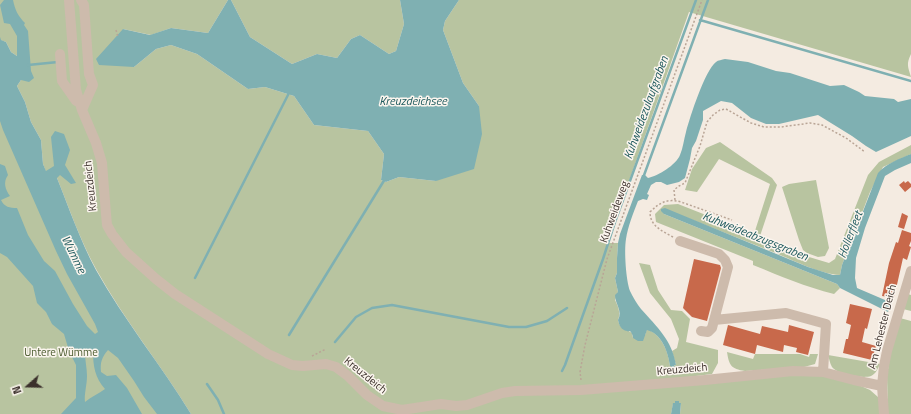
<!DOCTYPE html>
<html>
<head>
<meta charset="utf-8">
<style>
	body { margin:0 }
	#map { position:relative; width:911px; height:414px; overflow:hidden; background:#f4ebe1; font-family:"Titillium Web",sans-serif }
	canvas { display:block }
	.north { position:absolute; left:8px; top:366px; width:40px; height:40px; -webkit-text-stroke:3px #fbf5ee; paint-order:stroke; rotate:250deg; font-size:11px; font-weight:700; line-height:16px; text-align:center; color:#3b302b }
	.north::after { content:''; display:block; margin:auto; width:14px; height:18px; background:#3b302b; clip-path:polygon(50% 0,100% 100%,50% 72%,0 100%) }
</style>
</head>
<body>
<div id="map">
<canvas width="911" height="414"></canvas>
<div class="north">N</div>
</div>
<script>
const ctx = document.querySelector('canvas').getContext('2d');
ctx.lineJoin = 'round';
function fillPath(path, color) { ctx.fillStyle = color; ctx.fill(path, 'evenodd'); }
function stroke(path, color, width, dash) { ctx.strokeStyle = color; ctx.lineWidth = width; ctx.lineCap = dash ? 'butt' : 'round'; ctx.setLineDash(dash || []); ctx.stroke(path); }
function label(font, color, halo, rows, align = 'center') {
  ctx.font = font + ' "Titillium Web",sans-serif'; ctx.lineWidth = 3; ctx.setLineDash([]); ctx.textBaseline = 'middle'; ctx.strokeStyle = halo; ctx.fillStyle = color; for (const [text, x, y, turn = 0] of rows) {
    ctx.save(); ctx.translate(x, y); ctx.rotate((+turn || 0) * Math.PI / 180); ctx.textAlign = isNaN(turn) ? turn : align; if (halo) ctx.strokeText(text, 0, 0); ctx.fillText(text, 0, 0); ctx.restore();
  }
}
const green = new Path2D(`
	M 0,0 L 228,0 L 208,33 L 171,28 L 151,35 L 123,29 L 134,67 L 156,49 L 171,45 L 197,54 L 248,89 L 265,87 L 294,96 L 314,125 L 368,131 L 384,154 L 381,180 L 386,182 L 399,177 L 436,181 L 479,106 L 463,83 L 443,30 L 445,21 L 459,0 L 911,0 L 911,54 C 906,64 908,67 911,77 L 689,12 L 607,243 L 618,243 L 617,258 L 617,273 L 615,278 L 618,292 L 615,300 C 618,306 621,313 618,320 C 620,330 625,328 632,333 L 633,338 L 645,335 L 647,329 C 662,335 668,351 670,366 L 676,365 L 672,351 L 677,348 L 679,339 L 671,319 L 650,293 L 639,263 L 650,265 L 658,290 L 671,310 L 682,311 L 690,319 L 686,342 L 718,350 L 718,363 L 712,374 L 672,379 L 792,375 L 822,376 L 861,386 L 870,390 L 878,397 L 880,403 L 881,414 L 680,414 L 681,403 L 679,403 L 678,401 L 676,401 L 675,403 L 673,404 L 671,414 L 191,414 C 161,365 124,320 96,269 C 80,240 69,208 57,178 L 46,172 L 43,164 L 41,140 L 31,122 L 25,102 L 17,86 L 21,80 L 17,56 L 11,52 L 6,42 L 0,40 Z
	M 231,0 L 400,0 L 404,24 L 396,51 L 389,54 L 360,35 L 351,39 L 337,58 L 317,54 L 292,64 L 250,37 Z
	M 0,69 L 37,168 L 174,414 L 0,414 Z
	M 720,142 L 772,178 L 777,185 L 760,236 L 809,257 L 829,263 L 835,259 L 868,175 L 879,162 L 911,145 L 911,154 L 883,167 L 870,192 L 842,265 L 840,275 C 819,274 793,260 773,252 C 737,238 701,223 665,209 L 663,209 L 664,214 L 837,284 L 840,288 L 834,294 C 806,287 780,276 753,265 L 753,261 L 656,222 L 655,214 L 664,205 L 678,204 L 754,234 L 770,184 L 719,159 L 697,192 L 685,190 L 692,169 L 706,148 Z
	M 816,180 L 829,248 L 825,256 L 818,257 L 807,253 L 803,250 L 799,240 L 782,187 L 789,184 Z
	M 908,294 L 911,295 L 911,311 L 903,309 Z
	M 900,318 L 911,321 L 911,414 L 888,414 L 887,377 L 890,355 Z
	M 727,352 L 753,359 L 755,354 L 800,354 L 809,357 L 810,354 L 818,354 L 815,364 L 804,367 L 745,371 C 731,369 729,365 727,352 Z
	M 828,355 L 880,364 C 878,368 876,374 871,376 C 862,379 837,374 832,367 C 830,364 829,358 828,355 Z`);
const water = new Path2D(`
	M 4,0 L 13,0 C 15,10 18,16 25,23 L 24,25 L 28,31 L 31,71 L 34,78 L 29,82 L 21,80 L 17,86 L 25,102 L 31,122 L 41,140 L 43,164 L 46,171 L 54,166 L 51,137 L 55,131 L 64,134 L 70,150 L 65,165 L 76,183 L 71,184 L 60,175 L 57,178 C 69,208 80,240 96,270 C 124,320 161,365 191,414 L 157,414 L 144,397 L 134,381 L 118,358 L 108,350 C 102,357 100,362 101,372 L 107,376 L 116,375 L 127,388 L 142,414 L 61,414 L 76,398 L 76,365 L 69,351 L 64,334 L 52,324 L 46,312 L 37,303 L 33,286 L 7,257 L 0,253 L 0,164 L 5,166 L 8,175 C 3,182 5,189 10,196 L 1,200 C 4,207 10,208 17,208 L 28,235 L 44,261 L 55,271 L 73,304 L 87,326 L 95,334 L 98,332 L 95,324 L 67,274 L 56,251 L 3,130 L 0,121 L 0,37 L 1,40 L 6,42 L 11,52 L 17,56 L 17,36 L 10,24 L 4,23 L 0,5 ZM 89,351 L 93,351 C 93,366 95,378 105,389 C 98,394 91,397 85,402 C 84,394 87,385 87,376 C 87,368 85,361 85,353 Z
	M 228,0 L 231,0 L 250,37 L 292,64 L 317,54 L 337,58 L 351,39 L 360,35 L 389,54 L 396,51 L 404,24 L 400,0 L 459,0 L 445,21 L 443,30 L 463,83 L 479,106 L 482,134 L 474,169 L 436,181 L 399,177 L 386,182 L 381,180 L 384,154 L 368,131 L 314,125 L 294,96 L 265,87 L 248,89 L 197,54 L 171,45 L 156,49 L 134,67 L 99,65 L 96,59 L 123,29 L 150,35 L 171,28 L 208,33 Z
	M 725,59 L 748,62 L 776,71 L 790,73 L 830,86 L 844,85 L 859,92 L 865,96 L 894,99 L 898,102 L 911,99 L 911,136 L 876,152 L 866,146 L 852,136 L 818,115 L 779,124 L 766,124 L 751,118 L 732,103 L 721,101 L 703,111 L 703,120 L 696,141 L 692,148 L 690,159 L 685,178 L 679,182 L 667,185 L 661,182 L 656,182 L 651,185 L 647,194 L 649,195 L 647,200 L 643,199 L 638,201 C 633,214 628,226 626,239 C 624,251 626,280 630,291 C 633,297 637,304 641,309 C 657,327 672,340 676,365 L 674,365 L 675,367 L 672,368 L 671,366 L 670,366 C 668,352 662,334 647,330 L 643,341 L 638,341 L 633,338 C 633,336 632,333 630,331 C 629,331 628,332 627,331 C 621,330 619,325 618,320 C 623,311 615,304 615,295 L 618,292 L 615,278 L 617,273 L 617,258 L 618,243 L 620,234 L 642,175 L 645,175 L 648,178 C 658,176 676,165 680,155 C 683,148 684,139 686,132 C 690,117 705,70 716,62 C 718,60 722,60 725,59 Z
	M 911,154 L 911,163 L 895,170 L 885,176 L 865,228 L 856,258 L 855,278 L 857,288 L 892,303 L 888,312 L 840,288 L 837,284 L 664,214 L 661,211 L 661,209 L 665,208 L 808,267 L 833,275 L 840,275 L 842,265 L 878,173 C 887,163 899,159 911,154 Z
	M 675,401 L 679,401 L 679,403 L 681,403 L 680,414 L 671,414 L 673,403 L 675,403 Z`);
const stream = new Path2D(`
	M 700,20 L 911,81
	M 28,65 L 58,62
	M 643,178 L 708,0
	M 195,278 L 290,91
	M 289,335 L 385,179
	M 335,342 L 356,317 L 372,308 L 392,305 L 509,327 L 526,327 L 547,321 L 567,308
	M 562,371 L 565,365 L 603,259 L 615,222 L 696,0
	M 207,384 L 218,400 L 224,414`);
const building = new Path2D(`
	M 904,181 L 905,183 L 908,181 L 911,184 L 911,187 L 905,192 L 899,185 Z
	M 902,213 L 908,216 L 904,229 L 898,227 Z
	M 902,230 L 911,233 L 911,241 L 909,246 L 911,247 L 907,260 L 903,258 L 894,298 L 882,296 L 889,263 L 896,242 L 898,243 Z
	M 694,259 L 720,265 L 721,268 L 707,321 L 692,317 L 683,308 Z
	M 850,304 L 872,309 L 867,329 L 865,328 L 862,342 L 876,346 L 872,360 L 843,353 L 846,339 L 848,339 L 851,325 L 846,323 Z
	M 728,325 L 760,334 L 762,326 L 788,332 L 789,325 L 814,332 L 808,355 L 796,352 L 797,348 L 784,345 L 783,352 L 757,345 L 755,354 L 723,345 Z`);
const path = new Path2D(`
	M 116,30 L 118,37
	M 675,200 L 674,190 L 679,186 L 685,183 L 700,146 L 707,122 L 713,115 L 720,110 L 726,109 L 751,123 L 764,127 L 781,127 L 810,123 L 822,125 L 846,138 L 865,152
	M 673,237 C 662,231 650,226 650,212 C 659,203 667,198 681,202 L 732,220
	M 312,356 L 326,349
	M 581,380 L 580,372 L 585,345 L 607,259 L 702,0`);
const minor = new Path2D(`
	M 69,0 L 76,90 L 82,110 L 96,143 L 102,163 L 106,214 L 107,225 L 112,234 L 126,252 L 156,279 L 175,294 L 268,354 L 292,365 L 303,366 L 326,364 L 336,367 L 348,376 L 367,395 L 383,406 L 402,410 L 441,404 L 456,406 L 467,405 L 502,393 L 515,391 L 581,390 L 705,380 L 793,371 L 823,372 L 854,380 L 882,386
	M 81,0 L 84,5 L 89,74 L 93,85 L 82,110
	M 60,54 L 62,81 L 76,101
	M 680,241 L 719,254 L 725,260 L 728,267 L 712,328 L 708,332 L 701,331
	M 714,320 L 786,313 L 826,324 L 823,372
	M 884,414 L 882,386 L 884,366 L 887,351 L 911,271`);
const streetNames = [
	["Kreuzdeich",91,186,-96],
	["Kuhweideweg",615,212,-70],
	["Am Lehester Deich",883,327,-76],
	["Kreuzdeich",682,370,-5],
	["Kreuzdeich",365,376,39]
];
const parkNames = [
	["Untere Wümme",61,353]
];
const waterNames = [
	["Kreuzdeichsee",413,102],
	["Kuhweidezulaufgraben",647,108,-70],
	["Hollerfleet",851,235,-69],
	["Kuhweideabzugsgraben",755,237,22],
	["Wümme",73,255,64]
];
fillPath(green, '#b8c4a0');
fillPath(water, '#7fb0b2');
stroke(stream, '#7fb0b2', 2.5);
fillPath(building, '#c8694b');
stroke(path, '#b9a596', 1.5, [2, 2]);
stroke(minor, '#cdbbac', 10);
label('11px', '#3b302b', '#fbf5ee', streetNames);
label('11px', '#4a5a2e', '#fbf5ee', parkNames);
label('italic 12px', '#1f5a5e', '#fbf5ee', waterNames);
</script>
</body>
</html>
